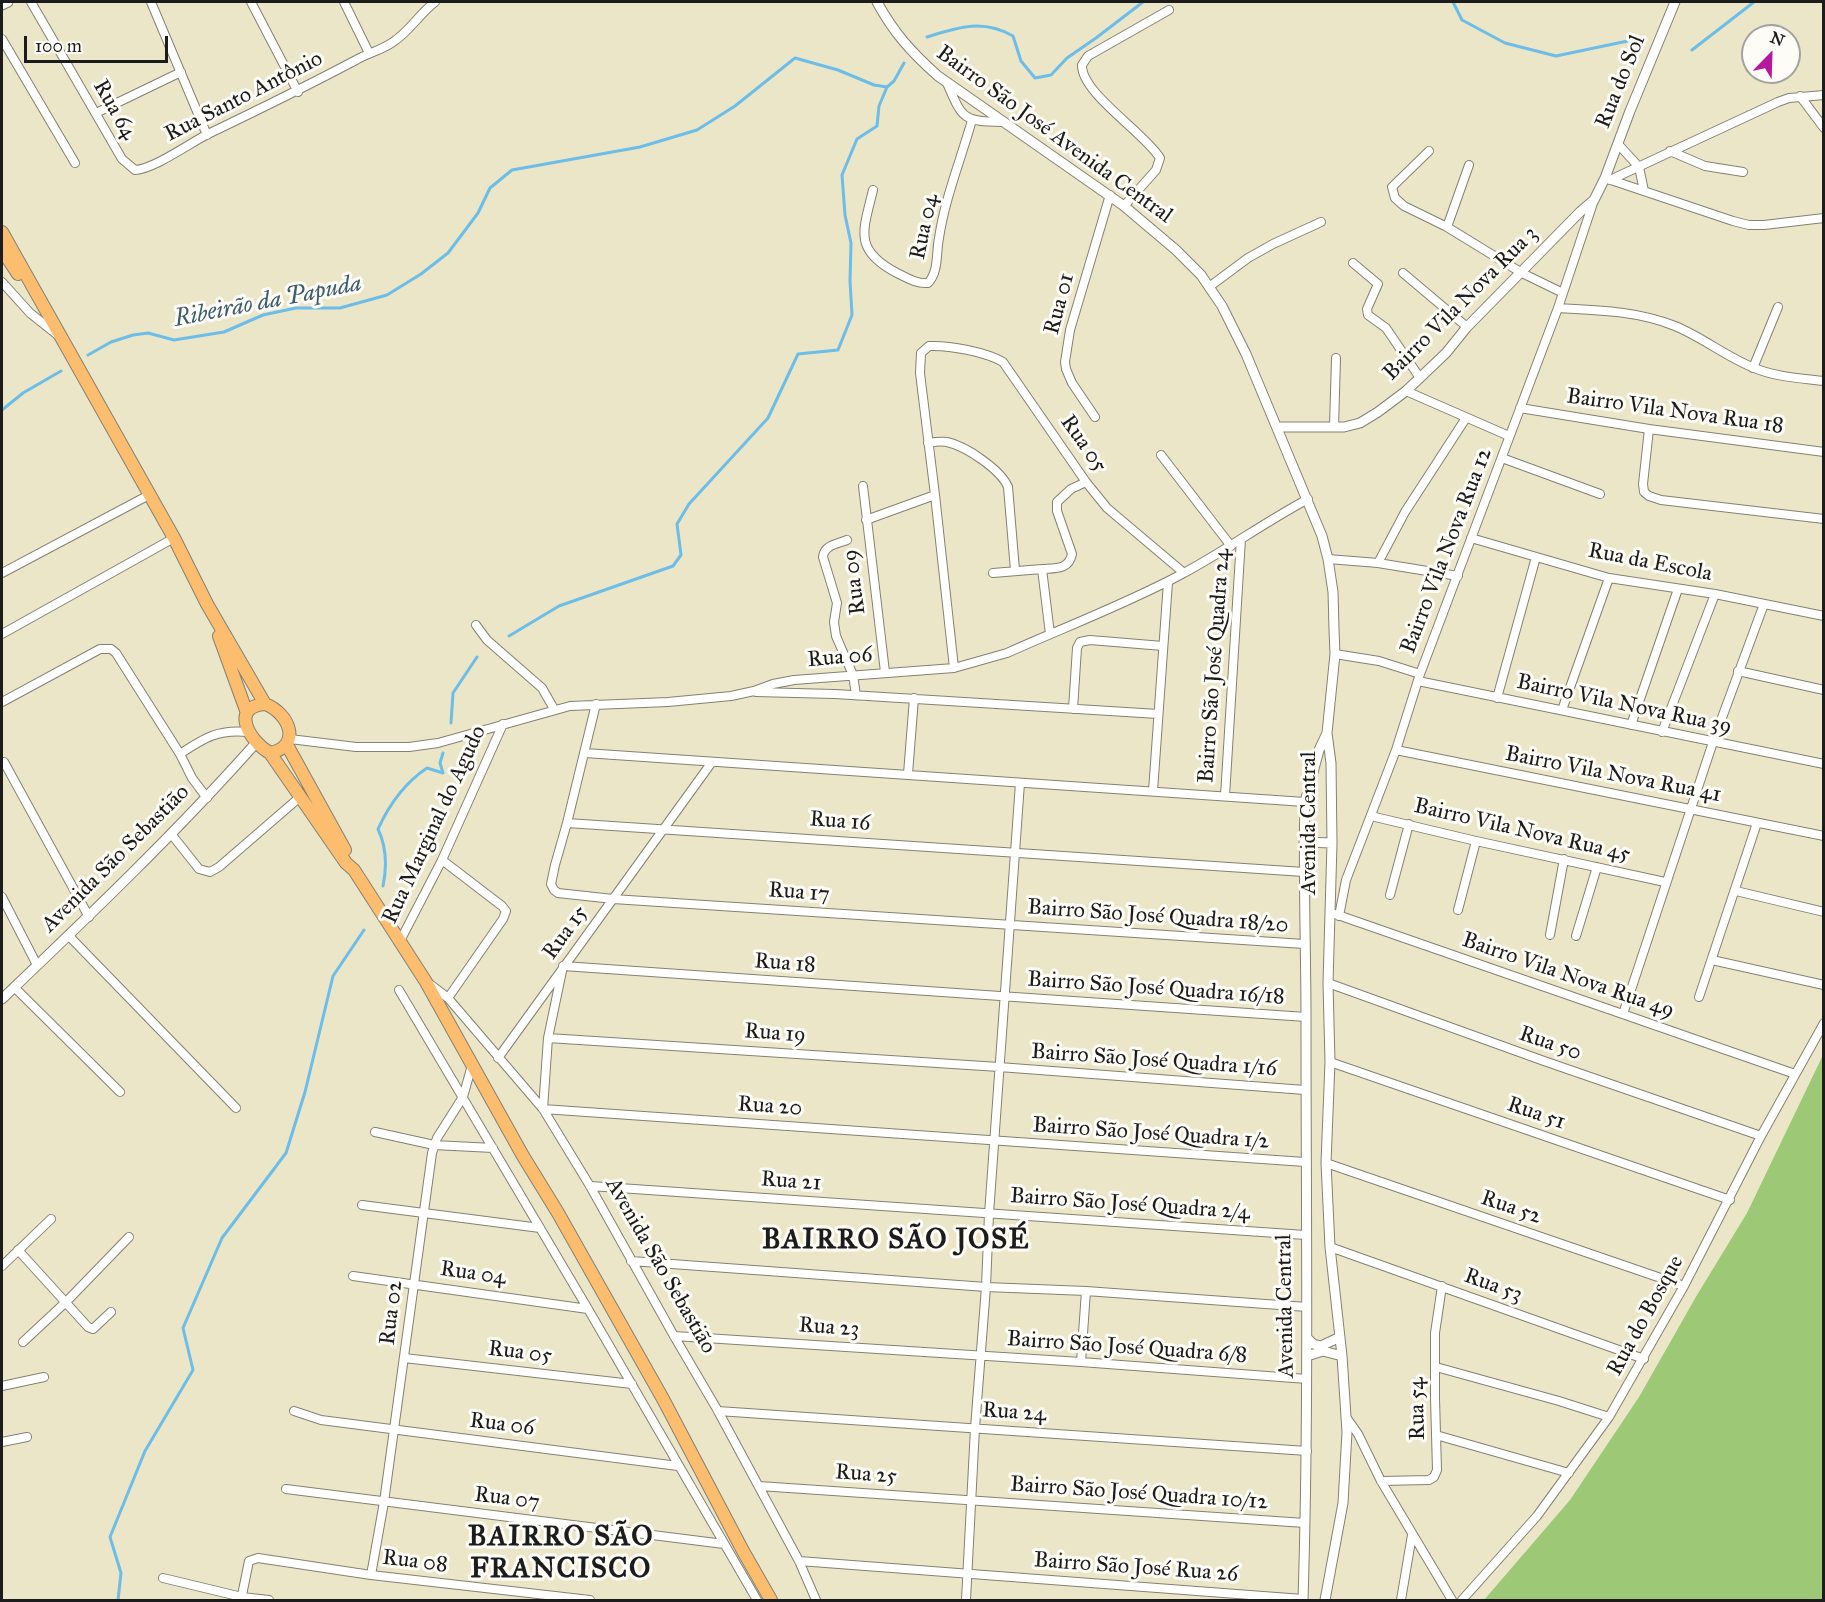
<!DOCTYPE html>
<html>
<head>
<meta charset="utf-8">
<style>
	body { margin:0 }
	#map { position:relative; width:1825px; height:1602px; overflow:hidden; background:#ece6c9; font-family:"IM FELL Great Primer",serif }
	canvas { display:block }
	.frame { position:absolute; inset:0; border:3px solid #1c1c1c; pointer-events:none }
	.north { position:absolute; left:1741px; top:24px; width:60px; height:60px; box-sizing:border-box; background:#fdfcf7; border:2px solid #a3a29f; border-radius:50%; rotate:23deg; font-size:16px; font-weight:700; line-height:24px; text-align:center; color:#1c1c1c }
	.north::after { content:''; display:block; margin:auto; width:21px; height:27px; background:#b5179e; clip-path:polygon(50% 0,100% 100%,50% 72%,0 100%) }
	.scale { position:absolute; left:24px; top:36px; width:144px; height:27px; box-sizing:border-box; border:3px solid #1c1c1c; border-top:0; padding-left:8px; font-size:18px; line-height:21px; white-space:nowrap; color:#1c1c1c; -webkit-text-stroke:4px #fdfcf7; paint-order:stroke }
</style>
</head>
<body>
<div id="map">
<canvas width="1825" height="1602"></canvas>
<div class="frame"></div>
<div class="north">N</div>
<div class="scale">100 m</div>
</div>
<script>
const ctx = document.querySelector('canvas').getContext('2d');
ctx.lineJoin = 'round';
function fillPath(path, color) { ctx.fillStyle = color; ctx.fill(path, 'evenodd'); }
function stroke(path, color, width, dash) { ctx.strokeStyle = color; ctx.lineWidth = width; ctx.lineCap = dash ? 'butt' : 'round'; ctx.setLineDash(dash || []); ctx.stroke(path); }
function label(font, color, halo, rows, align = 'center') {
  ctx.font = font + ' "IM FELL Great Primer",serif'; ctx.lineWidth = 6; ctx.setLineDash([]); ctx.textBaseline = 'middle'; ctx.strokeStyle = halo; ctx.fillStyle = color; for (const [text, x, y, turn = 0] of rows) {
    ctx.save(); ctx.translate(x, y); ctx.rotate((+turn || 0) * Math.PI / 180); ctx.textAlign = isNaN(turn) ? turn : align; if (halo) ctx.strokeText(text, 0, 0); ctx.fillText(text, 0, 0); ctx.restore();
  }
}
const green = new Path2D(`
	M 1823,1055 L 1823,1600 L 1484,1600 L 1570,1500 L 1639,1397 L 1697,1295 L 1747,1213 Z`);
const stream = new Path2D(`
	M 1453,2 L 1462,20 L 1505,43 L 1556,56 L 1642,38
	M 927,37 C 959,27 983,19 1013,36 L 1021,61 L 1035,78 L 1051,75 L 1067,58 L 1096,38 L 1143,2
	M 1692,50 L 1754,2
	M 88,355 L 111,342 L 133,335 L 148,333 L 174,340 L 224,332 L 263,315 L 296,308 L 340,308 L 387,295 L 421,274 L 448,253 L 478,213 L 490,188 L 512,170 L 640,147 L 697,130 L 735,106 L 795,58 L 838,70 L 874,85 L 887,87
	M 2,410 L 23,393 L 61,371
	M 509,636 L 559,606 L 673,566 L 681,555 L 677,524 L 689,504 L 768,418 L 798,354 L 838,350 L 852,315 L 850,281 L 851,243 L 845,215 L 842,175 L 857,139 L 877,126 L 879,106 L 887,87 L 894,81 L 904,63
	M 451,723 L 453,693 L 477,657
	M 383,886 C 387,867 386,846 378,829 C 389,805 406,782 427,768 L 443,773 L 440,763 L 443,753
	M 118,1600 L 121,1573 L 110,1537 L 145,1451 L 193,1370 L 183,1328 L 222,1238 L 286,1153 L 305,1092 L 333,976 L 364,930`);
const minor = new Path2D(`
	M 31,2 L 122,159 L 135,170 C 154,169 190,143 208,134 C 258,110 307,86 356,60 C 368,53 382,50 393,42 C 410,31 419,14 435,2
	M 151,2 L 207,135
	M 251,2 L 298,92
	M 344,2 L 369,53
	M 2,39 L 75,163
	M 947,83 C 963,120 963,121 1003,122
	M 1800,96 L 1824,128
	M 96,113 L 181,72
	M 1618,144 L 1639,167 L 1644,191
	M 1429,151 L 1392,187 L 1395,198 L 1404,206 L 1447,227 L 1522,273 L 1563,293
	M 1670,151 L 1705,166 L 1743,172
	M 1608,179 L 1733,221 L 1749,225 L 1764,225 L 1824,218
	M 1610,180 L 1778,102 L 1789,98 L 1824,95
	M 873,190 C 863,231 853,250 897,273 C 907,278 917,284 928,283 C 939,272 936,252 939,238 C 945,198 961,159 972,120
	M 1124,206 L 1156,170 L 1160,158 C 1145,133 1081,93 1082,65 L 1088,56 L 1169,10
	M 1447,227 L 1469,165
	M 1353,263 L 1378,284 L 1367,309 L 1368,315 L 1386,328 L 1420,378
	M 1403,273 L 1467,327
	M 2,282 L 30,313 L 59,336
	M 1209,287 L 1248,258 L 1273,244 L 1321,222
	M 1558,308 C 1598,310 1638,311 1675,326 C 1702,337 1725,356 1752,367 C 1774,377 1800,378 1824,381
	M 1753,368 L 1778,307
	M 1406,391 L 1509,436
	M 1520,408 L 1649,429 L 1824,452
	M 1095,417 L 1072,383 L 1066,369 L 1065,362 L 1070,330 L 1110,195
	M 1334,427 L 1336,358
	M 1649,429 L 1643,484 L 1644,492 L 1649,496 L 1661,500 L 1824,519
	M 928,443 C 934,442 941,441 947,442 C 966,446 1001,470 1008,487 L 1015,570
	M 1161,455 L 1231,546
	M 1502,458 L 1600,494
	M 863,486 L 885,672
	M 866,520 L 935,495
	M 1471,538 L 1609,578 L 1715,594 L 1824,616
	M 847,540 C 837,544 824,545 823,557 L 837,603 L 834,622 L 836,636 L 853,675 L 856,695
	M 1328,559 L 1378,563 L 1458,576
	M 1378,563 L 1405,512 L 1466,418
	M 2,573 L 149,495
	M 993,573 L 1042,569
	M 476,625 L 487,640 L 542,688 L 554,709
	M 2,634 L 174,538
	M 1050,634 L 1042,569 C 1055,568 1069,570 1072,554 L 1057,511 L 1057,502 L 1071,489 L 1086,482
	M 1335,654 L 1379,661 L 1420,674
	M 954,668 L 935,495 L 920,373 L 921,353 L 929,346 C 949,345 986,352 1003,362 L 1086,482 L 1107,508 L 1184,573
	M 1738,671 L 1824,690
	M 1418,681 L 1824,764
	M 756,692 L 835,694 L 1158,714
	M 1497,698 L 1536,557
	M 2,702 L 100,649 L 111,649 L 116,653 L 180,754 L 192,778 L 207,798
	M 596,704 L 567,823 L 555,865 L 551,884 L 554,890 L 558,893 L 613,899 L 1304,944
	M 1073,709 L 1077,648 L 1080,642 L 1090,640 L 1163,646
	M 1562,710 L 1609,578
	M 1631,725 L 1678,589
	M 1662,732 L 1715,594
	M 290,739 L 356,747 L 409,747 L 438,743 L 570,706 L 668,702 L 731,696 L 754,691 L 773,684 L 794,680 L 954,668 L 1007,653 C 1065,627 1126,604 1182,574 C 1225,551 1265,522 1308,499
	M 1396,750 L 1824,836
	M 585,753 L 1305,802
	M 180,754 C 204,738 218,729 248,732
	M 4,762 L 89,917
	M 908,774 L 914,698
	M 1153,791 L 1168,582
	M 1225,796 L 1241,539
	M 1371,816 L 1476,841 L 1665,882
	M 567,823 L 1304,872
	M 172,835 L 199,869 L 210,872 L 219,867 L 300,797
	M 442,860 L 502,906 L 506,911 L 503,919 L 448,998
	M 1736,891 L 1824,912
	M 1390,895 L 1409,824
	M 2,897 L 37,965
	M 1458,910 L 1476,841
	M 1335,914 L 1795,1074
	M 1339,916 L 1346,880 L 1396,750 L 1420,674 L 1558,308 L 1594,200
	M 1550,935 L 1564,859
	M 69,936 L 236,1108
	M 1576,936 L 1597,867
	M 400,941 L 442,860 L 503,724
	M 1712,960 L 1824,985
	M 563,966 L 1306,1017
	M 1328,983 L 1544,1061 L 1761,1136
	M 431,985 L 448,998 L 543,1109 L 590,1186 L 674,1336 L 718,1411 L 799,1561 L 816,1600
	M 14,987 L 120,1092
	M 399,990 L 588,1309 L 757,1600
	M 1699,997 L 1757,823
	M 1623,1014 L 1713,742 L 1764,604
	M 548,1038 L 999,1067 L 1305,1090
	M 498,1058 L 712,762
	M 1330,1062 L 1730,1200
	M 543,1109 L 1305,1162
	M 543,1109 L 548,1038 L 562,971
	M 375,1132 L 434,1145 L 493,1148
	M 1326,1163 L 1684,1286
	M 590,1186 L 1305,1235
	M 362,1205 L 540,1228
	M 1330,1247 L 1644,1359
	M 18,1250 L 88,1327 L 93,1329 L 111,1312
	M 631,1261 L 986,1287 L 1086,1291 L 1307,1307
	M 2,1266 L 51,1219
	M 353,1276 L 588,1309
	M 674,1336 L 1081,1362 L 1307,1379
	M 23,1342 L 67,1301 L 129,1237
	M 404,1358 L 632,1384
	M 1081,1362 L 1086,1291
	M 1436,1367 L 1559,1401 L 1609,1417
	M 2,1386 L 44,1377
	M 294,1411 L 321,1420 L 678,1466
	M 718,1411 L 1307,1451
	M 1346,1417 L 1358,1434 L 1381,1481 L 1452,1600
	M 1436,1435 L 1569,1473
	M 2,1442 L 27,1437
	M 1381,1481 L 1429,1480 L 1434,1477 L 1437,1470 L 1435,1398 L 1435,1333 L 1442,1286
	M 759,1486 L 1305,1523
	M 286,1489 L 724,1544
	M 799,1561 L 1303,1599
	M 371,1575 L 384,1502 L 432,1153 L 437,1138 L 463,1097 L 472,1065
	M 163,1578 L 242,1597 L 269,1600
	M 241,1600 L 249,1561 L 258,1558 L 371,1575 L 590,1600
	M 966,1600 L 975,1428 L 986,1287 L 989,1214 L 1020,783
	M 1401,1600 L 1412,1535
	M 1462,1600 L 1537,1516 L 1609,1417 L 1684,1286 L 1761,1136 L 1824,1023`);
const tertiary = new Path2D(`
	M 877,2 C 894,33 911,52 938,76 L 1124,206 L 1176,250 L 1201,275 L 1222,306 L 1246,354 L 1322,536 L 1328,559 L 1333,592 L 1334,629 L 1335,654 L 1327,733 L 1331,763 L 1332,843 L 1328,983 L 1330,1062 L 1326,1163 L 1330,1247 L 1342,1356 L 1347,1432 L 1343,1503 L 1325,1600
	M 2,5 L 8,2
	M 1277,427 L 1344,427 L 1360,423 L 1378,412 L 1406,391 L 1446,353 L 1467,327 L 1580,212 L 1594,200 L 1605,178 L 1630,111 L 1675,2
	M 1304,842 L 1332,843
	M 2,999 C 89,916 175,834 255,744
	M 1307,1338 L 1313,1344 L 1321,1346 L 1340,1337
	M 1307,1356 L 1323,1351 L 1342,1356
	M 1303,1600 C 1309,1407 1306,1213 1306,1020 C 1306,947 1303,874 1305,802 L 1319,750 L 1327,733`);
const primary = new Path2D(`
	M 2,232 L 174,538 L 207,604 L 265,704
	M 2,250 L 18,274
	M 219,636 L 247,713
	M 265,704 C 289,713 303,746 270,753 C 250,742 229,707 265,704 Z
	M 287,745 L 345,850
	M 270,753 L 346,863 L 354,870 L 426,982 L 523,1156 L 558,1213 L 663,1399 L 743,1551 L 771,1600`);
const streetNames = [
	["Rua do Sol",1621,82,-68],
	["Rua Santo Antônio",244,97,-27],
	["Rua 64",114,110,60],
	["Bairro São José Avenida Central",1054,135,36],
	["Rua 04",925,227,-78],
	["Rua 01",1060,304,-75],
	["Bairro Vila Nova Rua 3",1461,304,-45],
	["Bairro Vila Nova Rua 18",1675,412,8],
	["Rua 05",1083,444,55],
	["Bairro Vila Nova Rua 12",1447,551,-69],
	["Rua da Escola",1650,563,11],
	["Rua 09",855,582,-97],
	["Rua 06",840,658,-5],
	["Bairro São José Quadra 24",1215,666,-86],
	["Bairro Vila Nova Rua 39",1624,705,12],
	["Bairro Vila Nova Rua 41",1613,775,11],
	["Rua 16",840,822,4],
	["Avenida Central",1310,823,-90],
	["Rua Marginal do Agudo",435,825,-65],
	["Bairro Vila Nova Rua 45",1522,831,13],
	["Avenida São Sebastião",116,859,-45],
	["Rua 17",799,893,4],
	["Bairro São José Quadra 18/20",1158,917,4],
	["Rua 15",566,933,-54],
	["Rua 18",785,964,4],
	["Bairro Vila Nova Rua 49",1568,976,19],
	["Bairro São José Quadra 16/18",1156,989,4],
	["Rua 19",775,1034,4],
	["Rua 50",1550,1044,19],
	["Bairro São José Quadra 1/16",1154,1061,4],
	["Rua 20",770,1107,4],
	["Rua 51",1536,1114,19],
	["Bairro São José Quadra 1/2",1151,1134,4],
	["Rua 21",791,1182,4],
	["Bairro São José Quadra 2/4",1130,1205,4],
	["Rua 52",1511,1208,19],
	["Avenida São Sebastião",660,1266,60],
	["Rua 04",473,1274,8],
	["Rua 53",1493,1286,20],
	["Avenida Central",1286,1306,-91],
	["Rua 02",392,1313,-83],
	["Rua do Bosque",1646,1316,-61],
	["Rua 23",829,1328,4],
	["Bairro São José Quadra 6/8",1127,1348,4],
	["Rua 05",520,1353,7],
	["Rua 54",1418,1409,-91],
	["Rua 24",1014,1413,4],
	["Rua 06",502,1425,7],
	["Rua 25",866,1475,4],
	["Bairro São José Quadra 10/12",1139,1494,4],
	["Rua 07",507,1499,7],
	["Rua 08",415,1562,7],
	["Bairro São José Rua 26",1136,1568,4]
];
const waterNames = [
	["Ribeirão da Papuda",268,302,-11]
];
const districtNames = [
	["BAIRRO SÃO JOSÉ",896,1241],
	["BAIRRO SÃO",561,1538],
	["FRANCISCO",561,1570]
];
fillPath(green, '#9dc875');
stroke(stream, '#6cbde7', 3);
stroke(minor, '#848172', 10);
stroke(tertiary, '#848172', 11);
stroke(primary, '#848172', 14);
stroke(minor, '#fff', 8);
stroke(tertiary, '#fff', 9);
stroke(primary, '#fcbd6f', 12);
label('22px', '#1c1c1c', '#fdfcf7', streetNames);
label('italic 24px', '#3c5c6d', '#fdfcf7', waterNames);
ctx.letterSpacing = '1.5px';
label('bold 28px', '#1c1c1c', '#fdfcf7', districtNames);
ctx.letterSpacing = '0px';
</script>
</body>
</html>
